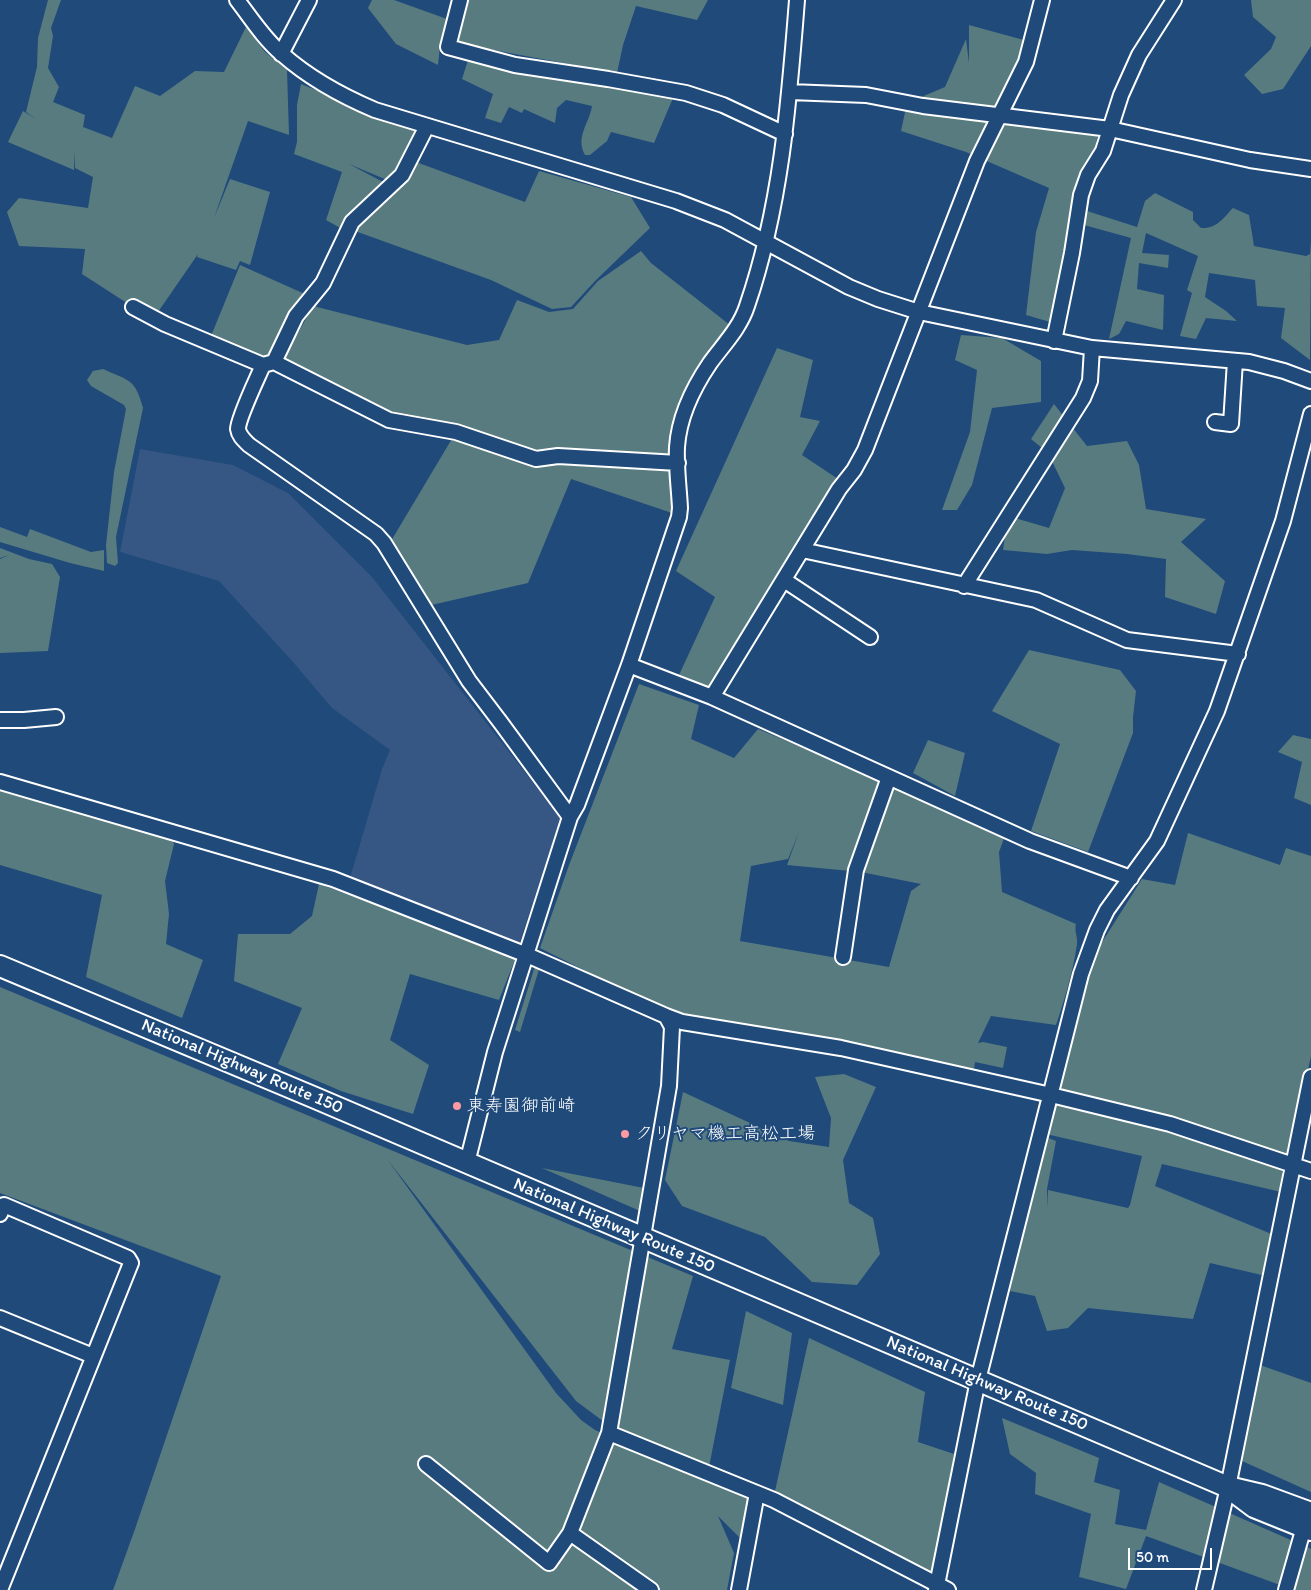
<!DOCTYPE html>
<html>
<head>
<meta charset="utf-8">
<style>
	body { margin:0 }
	#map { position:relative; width:1311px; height:1590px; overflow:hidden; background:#1f4a7a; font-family:Itim,sans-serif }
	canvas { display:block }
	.scale { position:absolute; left:1128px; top:1548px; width:84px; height:22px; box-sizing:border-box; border:2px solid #fff; border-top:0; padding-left:6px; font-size:15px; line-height:18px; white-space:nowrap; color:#fff; -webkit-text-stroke:4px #1f4a7a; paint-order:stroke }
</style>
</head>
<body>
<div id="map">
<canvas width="1311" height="1590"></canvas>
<div class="scale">50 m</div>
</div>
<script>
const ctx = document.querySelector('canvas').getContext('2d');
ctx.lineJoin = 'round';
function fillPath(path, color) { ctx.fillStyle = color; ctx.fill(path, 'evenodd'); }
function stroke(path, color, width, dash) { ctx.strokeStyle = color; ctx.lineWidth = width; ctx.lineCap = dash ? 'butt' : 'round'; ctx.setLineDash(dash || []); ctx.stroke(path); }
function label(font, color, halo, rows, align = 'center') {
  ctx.font = font + ' Itim,"Klee One",sans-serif'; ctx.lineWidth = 4; ctx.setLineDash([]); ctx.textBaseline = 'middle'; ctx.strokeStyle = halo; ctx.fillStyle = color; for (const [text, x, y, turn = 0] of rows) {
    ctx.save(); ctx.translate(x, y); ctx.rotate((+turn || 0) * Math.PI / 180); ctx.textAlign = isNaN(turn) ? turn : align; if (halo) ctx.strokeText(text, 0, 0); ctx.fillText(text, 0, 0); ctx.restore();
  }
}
const built = new Path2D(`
	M 140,449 L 233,465 L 288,493 L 372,577 L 561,818 L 519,944 L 350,878 L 382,769 L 390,750 L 332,708 L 293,662 L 219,581 L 120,552 Z`);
const green = new Path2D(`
	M 48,0 L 61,0 L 51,28 L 53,36 L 48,68 L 59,87 L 53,102 L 85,115 L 83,127 L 112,138 L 135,86 L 160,96 L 195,71 L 224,72 L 246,27 L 265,52 L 287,70 L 289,135 L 248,121 L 214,218 L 230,179 L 270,192 L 250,265 L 240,261 L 236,270 L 197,257 L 198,254 L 158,312 L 133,307 L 82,274 L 85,249 L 19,246 L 7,212 L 19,198 L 88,208 L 93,177 L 75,168 L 74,151 L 74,170 L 8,142 L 23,111 L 36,119 L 26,112 L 37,67 L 38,38 Z
	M 372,0 L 394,0 L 447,19 L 440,46 L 438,65 L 396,44 L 368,8 Z
	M 467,0 L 708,0 L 697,20 L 636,6 L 623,45 L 617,73 L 461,44 L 455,38 Z
	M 1251,0 L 1311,0 L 1311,46 L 1283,89 L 1262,94 L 1244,75 L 1271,49 L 1276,37 L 1253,17 Z
	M 969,25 L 1031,42 L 999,115 L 1099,128 L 1092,164 L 1073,216 L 1050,322 L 1026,315 L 1036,232 L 1049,188 L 966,152 L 901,131 L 907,103 L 945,87 L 966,39 L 969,63 Z
	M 469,57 L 673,98 L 654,143 L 611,132 L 607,141 L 590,155 L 585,155 C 575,137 589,124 592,106 L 566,100 L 557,108 L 555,123 L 524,109 L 522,113 L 509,107 L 501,123 L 485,118 L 493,94 L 462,79 Z
	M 301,84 L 418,131 L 406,159 L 387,180 L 349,164 L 385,183 L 344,230 L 326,220 L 342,172 L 294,154 L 297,142 L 297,105 Z
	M 416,162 L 525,202 L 539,171 L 631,197 L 650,228 L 596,280 L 571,307 L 552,309 L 491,280 L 355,231 Z
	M 1155,193 L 1193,212 L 1193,220 L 1201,228 C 1217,229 1223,218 1233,208 L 1249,215 L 1254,246 L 1306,256 L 1310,254 L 1311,242 L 1310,360 L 1281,338 L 1285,308 L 1257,306 L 1255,280 L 1209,273 L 1205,297 L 1226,311 L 1237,321 L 1206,318 L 1196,339 L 1180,336 L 1192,293 L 1187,290 L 1198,256 L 1146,233 L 1142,253 L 1169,255 L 1168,268 L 1139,263 L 1137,289 L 1164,295 L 1163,330 L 1126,321 L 1119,334 L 1109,339 L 1131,238 L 1084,225 L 1087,211 L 1137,227 L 1145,201 Z
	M 641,251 L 651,263 L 735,329 L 691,396 L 672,513 L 571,479 L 528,583 L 427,606 L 391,541 L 456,432 L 401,422 L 283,360 L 313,306 L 467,345 L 499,340 L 517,300 L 549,312 L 573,309 L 598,281 Z
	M 240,265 L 307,295 L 272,355 L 263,357 L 211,336 Z
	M 961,335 L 1002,338 L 1041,361 L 1041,402 L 992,408 L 972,485 L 957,510 L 942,510 L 970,432 L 977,370 L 955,360 Z
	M 777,348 L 813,360 L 800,417 L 820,421 L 802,455 L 844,483 L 711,690 L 679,675 L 715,597 L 676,571 Z
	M 103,369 C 129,381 135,378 143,408 L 116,537 L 118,563 L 115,566 L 107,563 L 106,545 L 114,472 L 126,409 L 124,405 L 91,386 L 87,380 L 93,371 Z
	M 1054,404 L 1087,446 L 1127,441 L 1139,465 L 1146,509 L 1206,519 L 1181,542 L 1225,581 L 1216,614 L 1165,597 L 1166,559 L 1127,554 L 1072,550 L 1047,554 L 1003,550 L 1008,516 L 1049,528 L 1065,488 L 1048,453 L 1031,439 Z
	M 0,527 L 27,537 L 30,529 L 91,552 L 104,550 L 104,571 L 70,563 L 0,542 Z
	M 0,548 L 29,559 L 52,564 L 60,577 L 48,651 L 0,653 L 0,559 L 9,555 L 0,558 Z
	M 1029,650 L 1120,670 L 1136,691 L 1133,717 L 1133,733 L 1088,852 L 1031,831 L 1060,744 L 992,711 Z
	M 639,684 L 699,705 L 691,739 L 734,758 L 758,729 L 1006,833 L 999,852 L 1002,892 L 1076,924 C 1074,931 1078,937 1077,944 C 1073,972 1065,998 1056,1025 L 991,1016 L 978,1043 L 983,1042 L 1007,1047 L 1003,1068 L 975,1062 L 973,1076 L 671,1014 L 540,948 L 569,865 ZM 799,832 L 787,865 L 861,872 L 921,884 L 911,891 L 889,967 L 740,941 L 751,866 L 788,859 Z
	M 1293,735 L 1311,739 L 1311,805 L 1294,798 L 1302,762 L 1278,752 Z
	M 928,740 L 965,753 L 955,796 L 913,773 Z
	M 0,785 L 171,837 L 174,844 L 165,881 L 169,914 L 166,944 L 203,960 L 182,1018 L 86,977 L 102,895 L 0,865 Z
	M 1188,833 L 1280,865 L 1286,848 L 1311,856 L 1311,1056 L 1289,1155 L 1060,1089 L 1092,958 L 1142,879 L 1175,885 Z
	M 319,884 L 516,957 L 499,1000 L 410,974 L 390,1040 L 429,1065 L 413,1114 L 341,1091 L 278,1064 L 302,1008 L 234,981 L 238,934 L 290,934 L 312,916 Z
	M 535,966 L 540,966 L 520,1032 L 515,1030 Z
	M 0,987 L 693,1276 L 672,1349 L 730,1360 L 709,1467 L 619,1433 L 576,1401 L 387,1159 L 556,1393 L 581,1420 L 595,1430 L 749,1496 L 740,1538 L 718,1516 L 734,1553 L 727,1590 L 113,1590 L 135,1529 L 221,1276 L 0,1193 Z
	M 844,1074 L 876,1087 L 843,1160 L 849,1203 L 873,1218 L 880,1254 L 857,1285 L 812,1282 L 765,1237 L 682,1206 L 665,1180 L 683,1092 L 789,1141 L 829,1147 L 831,1118 L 815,1077 Z
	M 1061,1101 L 1166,1127 L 1281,1167 L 1284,1182 L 1281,1192 L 1162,1164 L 1155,1186 L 1274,1235 L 1266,1276 L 1210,1263 L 1193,1319 L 1088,1308 L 1068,1328 L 1047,1331 L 1035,1296 L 1010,1291 L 1046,1137 L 1056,1141 L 1047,1189 L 1047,1208 L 1048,1190 L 1128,1208 L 1130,1205 L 1142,1156 L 1046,1134 L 1054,1105 Z
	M 542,1168 L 644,1188 L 640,1211 Z
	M 746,1311 L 792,1333 L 783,1405 L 731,1388 Z
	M 809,1338 L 925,1392 L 918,1442 L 954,1454 L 932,1574 L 775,1491 Z
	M 1260,1365 L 1311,1383 L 1311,1492 L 1242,1461 Z
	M 1002,1418 L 1099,1458 L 1094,1482 L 1120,1490 L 1115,1524 L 1146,1530 L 1159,1482 L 1293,1541 L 1280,1585 L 1146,1536 L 1126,1589 L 1079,1577 L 1091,1514 L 1035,1494 L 1036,1473 L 1010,1454 Z
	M 1303,1545 L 1311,1549 L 1311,1590 L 1293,1590 Z`);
const minor = new Path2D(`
	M 237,0 C 251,18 264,39 282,54 C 309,78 342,96 375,110 L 676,201 L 725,220 L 849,287 L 878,299 L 919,312 L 1092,348 L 1249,362 L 1284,371 L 1311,381
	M 460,0 L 448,47 L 515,65 L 608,79 L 686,93 L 723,105 L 785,134
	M 281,54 L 309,0
	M 790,92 L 866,95 L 923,106 L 1110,129 L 1250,160 L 1311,169
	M 427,126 L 402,175 L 352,222 L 323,283 L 296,316 L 274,362 L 263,365 C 258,377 238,418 238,429 C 239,436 244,440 249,445 L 376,534 L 384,543 L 469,681 L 501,723 L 570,817
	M 133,307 L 165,324 L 263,365
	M 1054,341 L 1072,253 L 1081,195 L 1088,175 L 1103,151 L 1121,95 L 1139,55 L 1174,0
	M 274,362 L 389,420 L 456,432 L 536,459 L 558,456 L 678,463
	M 1215,422 L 1231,424 L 1235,361
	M 802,550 L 1036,600 L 1127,640 L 1238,654
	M 784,580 L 870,637
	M 964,586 L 1083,398 L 1090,381 L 1092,348
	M 629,665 L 712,697 L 1030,841 L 1131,878
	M 712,697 L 839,489 L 854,470 L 865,450 L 977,161 L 1026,62 L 1042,0
	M 0,720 L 24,720 L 56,717
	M 0,782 L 333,879 L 527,955 L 666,1016 L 672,1027 L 669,1086 L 609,1433 L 570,1533 L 549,1563 L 426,1464
	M 843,957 L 856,870 L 889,777
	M 666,1016 L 682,1022 L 841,1048 L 1051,1095 L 1170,1124 L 1311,1171
	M 467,1163 L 495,1052 L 570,817 L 577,805 L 629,665 L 679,517 L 680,508 C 679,488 676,467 677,447 C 679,417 693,388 710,363 C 723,345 740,328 747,306 C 781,207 789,103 797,0
	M 0,1214 L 4,1205 L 128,1258 L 131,1263 L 0,1590
	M 0,1318 L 93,1356
	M 609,1433 L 774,1500 L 948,1590
	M 570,1533 L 651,1590
	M 739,1590 L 757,1493
	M 936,1590 L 978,1380 L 1081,974 L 1097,930 L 1107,910 L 1157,841 L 1217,711 L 1283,521 L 1311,414
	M 1204,1590 L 1228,1487 L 1311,1077
	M 1286,1590 L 1304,1527`);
const highway = new Path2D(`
	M 0,966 L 313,1097 L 1228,1487 L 1262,1495 L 1311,1513
	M 1234,1492 L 1254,1507 L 1311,1530`);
const markers = [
	[457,1106,5,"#ff9aa2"],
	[625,1134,5,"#ff9aa2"]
];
const streetNames = [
	["National Highway Route 150",242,1067,23],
	["National Highway Route 150",614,1226,23],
	["National Highway Route 150",987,1384,23]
];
const poiNames = [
	["東寿園御前崎",467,1106],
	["クリヤマ機工高松工場",635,1134]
];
fillPath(built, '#365684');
fillPath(green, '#587b80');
stroke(minor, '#fff', 18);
stroke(highway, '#fff', 24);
stroke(minor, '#1f4a7a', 14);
stroke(highway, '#1f4a7a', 20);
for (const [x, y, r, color] of markers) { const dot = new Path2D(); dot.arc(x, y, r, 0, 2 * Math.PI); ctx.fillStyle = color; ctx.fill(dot); stroke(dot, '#1f4a7a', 2); }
label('18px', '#fff', '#1f4a7a', streetNames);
label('18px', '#fff', '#1f4a7a', poiNames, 'left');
</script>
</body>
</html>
